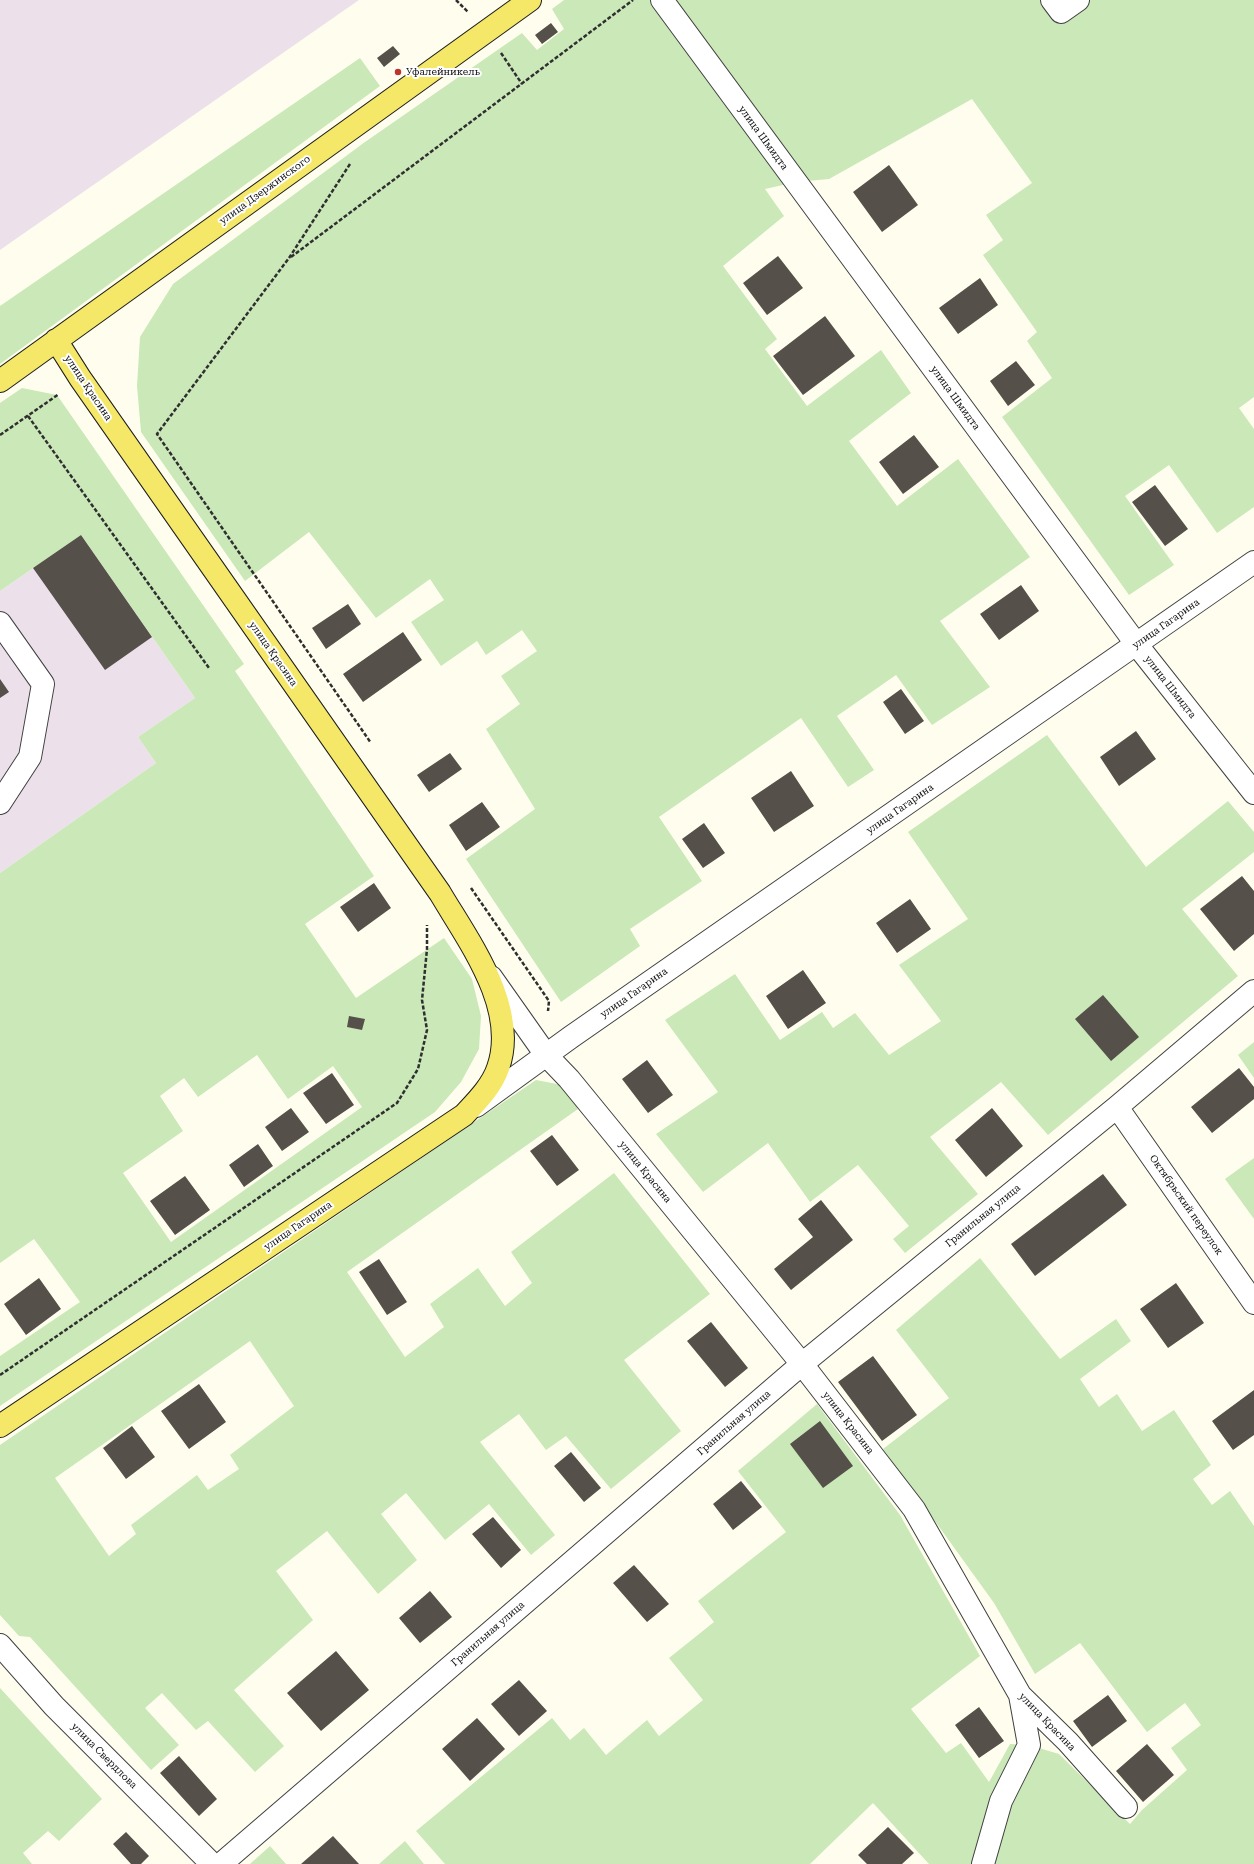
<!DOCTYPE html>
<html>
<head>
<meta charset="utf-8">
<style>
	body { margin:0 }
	canvas { display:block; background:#fffeee }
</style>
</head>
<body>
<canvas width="1254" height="1864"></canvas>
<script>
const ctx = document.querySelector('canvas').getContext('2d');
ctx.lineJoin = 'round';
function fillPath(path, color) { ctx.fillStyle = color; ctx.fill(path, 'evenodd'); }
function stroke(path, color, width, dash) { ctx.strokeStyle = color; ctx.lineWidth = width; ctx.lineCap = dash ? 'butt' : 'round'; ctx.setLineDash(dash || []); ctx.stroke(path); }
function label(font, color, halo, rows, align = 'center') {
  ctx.font = font + ' "Roboto Serif",serif'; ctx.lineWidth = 4; ctx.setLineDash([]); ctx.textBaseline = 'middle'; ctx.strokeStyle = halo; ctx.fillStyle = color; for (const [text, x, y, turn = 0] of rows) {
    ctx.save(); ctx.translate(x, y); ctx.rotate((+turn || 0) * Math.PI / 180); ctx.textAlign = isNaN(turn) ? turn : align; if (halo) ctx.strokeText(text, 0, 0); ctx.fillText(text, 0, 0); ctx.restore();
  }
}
const industrial = new Path2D(`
	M 0,0 L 359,0 L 0,250 Z
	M 81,535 L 195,698 L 138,737 L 156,763 L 0,873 L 0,591 Z`);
const green = new Path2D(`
	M 564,0 L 1254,0 L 1254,397 L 1239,408 L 1254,429 L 1254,507 L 1217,533 L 1169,465 L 1125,496 L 1174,565 L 1129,595 L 1002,417 L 1052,378 L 1027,341 L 1037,332 L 983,255 L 1003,240 L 986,215 L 1032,183 L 972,99 L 829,179 L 796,182 L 765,189 L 784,216 L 723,266 L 777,339 L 765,349 L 807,406 L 881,350 L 911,393 L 849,441 L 897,506 L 958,459 L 1030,557 L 940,621 L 990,687 L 932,725 L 896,675 L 837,716 L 874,770 L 848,787 L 801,718 L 659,817 L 702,881 L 630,929 L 640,946 L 561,1002 L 466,859 L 535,809 L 486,729 L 520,704 L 501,676 L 537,651 L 522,630 L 486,655 L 477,641 L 441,666 L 411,622 L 444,600 L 430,579 L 376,618 L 309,532 L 245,581 L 141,432 L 137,386 L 140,337 L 173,284 L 365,142 L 522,33 L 537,50 L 564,29 L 552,9 Z
	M 360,58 L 380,86 L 0,364 L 0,306 Z
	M 22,388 L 57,395 L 244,664 L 235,671 L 374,876 L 305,924 L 356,998 L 444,938 L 472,979 L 481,1016 L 479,1049 L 461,1082 L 435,1112 L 0,1406 L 0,1356 L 80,1302 L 34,1239 L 0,1263 L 0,873 L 156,763 L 138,737 L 195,698 L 81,535 L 0,591 L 0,403 ZM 257,1055 L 288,1099 L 333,1066 L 362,1107 L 171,1242 L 123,1173 L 183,1131 L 160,1096 L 184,1078 L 198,1097 Z
	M 1047,735 L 1146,867 L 1228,801 L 1254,832 L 1254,852 L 1182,909 L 1238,976 L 1048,1135 L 1001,1082 L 930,1137 L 978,1194 L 905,1253 L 893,1239 L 909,1226 L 858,1165 L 810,1202 L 768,1143 L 703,1192 L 656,1134 L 718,1092 L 665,1020 L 735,974 L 780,1040 L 822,1012 L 833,1028 L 855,1013 L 889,1055 L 941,1021 L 899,965 L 968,919 L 908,832 Z
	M 1254,1042 L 1254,1078 L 1238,1055 Z
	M 536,1080 L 562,1085 L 578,1109 L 347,1272 L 405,1357 L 444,1327 L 430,1304 L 478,1268 L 505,1306 L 532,1283 L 511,1252 L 614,1173 L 710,1294 L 624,1360 L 681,1431 L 611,1489 L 566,1436 L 546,1450 L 519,1414 L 480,1442 L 555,1535 L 531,1555 L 489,1504 L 445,1540 L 406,1493 L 381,1514 L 417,1560 L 378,1594 L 327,1531 L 276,1571 L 313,1620 L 234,1690 L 284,1746 L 255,1772 L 208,1721 L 196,1730 L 162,1693 L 145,1708 L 179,1745 L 151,1770 L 30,1637 L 19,1636 L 0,1615 L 0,1445 ZM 250,1341 L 294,1406 L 230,1455 L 239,1469 L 208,1490 L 197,1475 L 131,1525 L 136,1534 L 109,1556 L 55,1478 Z
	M 1254,1158 L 1254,1219 L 1225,1179 Z
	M 980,1258 L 1060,1359 L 1116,1319 L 1131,1341 L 1080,1379 L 1099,1407 L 1117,1394 L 1142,1431 L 1174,1410 L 1211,1465 L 1193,1479 L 1212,1505 L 1230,1491 L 1254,1526 L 1254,1864 L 929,1864 L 873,1803 L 810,1864 L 445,1864 L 416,1831 L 552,1718 L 570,1740 L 584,1728 L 606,1755 L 647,1720 L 659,1736 L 703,1700 L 669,1658 L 714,1622 L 698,1601 L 786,1532 L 738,1471 L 817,1404 L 900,1515 L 980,1656 L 911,1709 L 946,1753 L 961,1743 L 989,1782 L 1010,1744 L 1029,1745 L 1059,1754 L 1130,1824 L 1142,1810 L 1187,1770 L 1171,1748 L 1201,1725 L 1185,1703 L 1147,1732 L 1080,1643 L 1035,1674 L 994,1603 L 883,1449 L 949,1398 L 896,1330 Z
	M 0,1688 L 102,1799 L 59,1841 L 48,1831 L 23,1853 L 32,1864 L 0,1864 Z
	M 405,1841 L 424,1864 L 379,1864 Z
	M 270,1846 L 286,1864 L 250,1864 Z`);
const building = new Path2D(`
	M 551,23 L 558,32 L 542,44 L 535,35 Z
	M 393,46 L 400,54 L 384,67 L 377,58 Z
	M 889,165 L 918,205 L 882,232 L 853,192 Z
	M 778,256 L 803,288 L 767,315 L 743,283 Z
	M 980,278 L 998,305 L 958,334 L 939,308 Z
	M 825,316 L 855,356 L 803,395 L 773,356 Z
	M 1016,361 L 1035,385 L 1008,406 L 990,381 Z
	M 914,435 L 939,467 L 903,494 L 879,462 Z
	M 1155,485 L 1188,529 L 1165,546 L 1132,502 Z
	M 81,535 L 152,637 L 105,670 L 33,568 Z
	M 1021,585 L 1039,611 L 999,640 L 980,614 Z
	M 348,604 L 361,624 L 326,649 L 312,628 Z
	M 403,632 L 422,660 L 363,702 L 343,674 Z
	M 0,679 L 9,692 L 0,698 Z
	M 901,689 L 924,721 L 905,734 L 883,702 Z
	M 1136,731 L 1156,759 L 1119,786 L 1100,757 Z
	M 450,753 L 462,769 L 429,792 L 417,775 Z
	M 791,771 L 814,806 L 774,832 L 751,798 Z
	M 482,802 L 500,827 L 466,851 L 449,825 Z
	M 704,823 L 725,853 L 703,868 L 682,839 Z
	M 1242,876 L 1254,891 L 1254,934 L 1234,951 L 1200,909 Z
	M 374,883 L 391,908 L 358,932 L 340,907 Z
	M 910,899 L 931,929 L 897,953 L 876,923 Z
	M 803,970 L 826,1003 L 788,1029 L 766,996 Z
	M 1103,995 L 1139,1037 L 1111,1061 L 1075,1019 Z
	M 349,1016 L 365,1019 L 362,1030 L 347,1027 Z
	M 647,1060 L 673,1095 L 648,1113 L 622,1079 Z
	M 1239,1068 L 1254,1087 L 1254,1099 L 1212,1133 L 1191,1107 Z
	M 332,1073 L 354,1105 L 326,1124 L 303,1093 Z
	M 291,1108 L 309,1132 L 282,1151 L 265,1127 Z
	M 992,1108 L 1023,1146 L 986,1177 L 955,1140 Z
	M 552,1135 L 579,1170 L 557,1186 L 530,1151 Z
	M 258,1144 L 273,1166 L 244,1187 L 229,1165 Z
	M 1103,1174 L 1127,1205 L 1035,1276 L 1011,1244 Z
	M 185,1176 L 210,1210 L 175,1235 L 150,1201 Z
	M 821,1200 L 853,1240 L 791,1290 L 774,1269 L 813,1237 L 798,1219 Z
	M 379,1259 L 407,1302 L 387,1315 L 359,1272 Z
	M 39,1278 L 61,1309 L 26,1335 L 4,1304 Z
	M 1176,1283 L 1204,1323 L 1168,1348 L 1140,1309 Z
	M 711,1322 L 748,1368 L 725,1387 L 687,1341 Z
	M 873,1356 L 917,1415 L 882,1441 L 838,1382 Z
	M 199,1384 L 226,1422 L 189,1449 L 161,1411 Z
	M 1254,1390 L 1254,1435 L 1233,1450 L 1212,1421 Z
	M 820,1421 L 853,1466 L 823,1488 L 790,1444 Z
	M 132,1426 L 155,1457 L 126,1479 L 103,1448 Z
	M 571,1452 L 601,1488 L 584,1502 L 554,1466 Z
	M 741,1481 L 762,1507 L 733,1530 L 713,1504 Z
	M 493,1517 L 521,1550 L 501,1568 L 472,1534 Z
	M 634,1565 L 669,1604 L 647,1622 L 613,1583 Z
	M 430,1591 L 452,1617 L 420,1643 L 399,1618 Z
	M 336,1651 L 369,1690 L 321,1731 L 287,1693 Z
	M 519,1680 L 547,1711 L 519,1736 L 491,1704 Z
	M 1108,1695 L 1127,1721 L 1092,1747 L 1073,1721 Z
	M 979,1707 L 1004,1741 L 979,1758 L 955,1725 Z
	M 477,1718 L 505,1749 L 470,1781 L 442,1749 Z
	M 1147,1744 L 1174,1775 L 1143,1802 L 1116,1771 Z
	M 179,1756 L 217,1799 L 199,1816 L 160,1773 Z
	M 888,1827 L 914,1853 L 902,1864 L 867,1864 L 858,1855 Z
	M 126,1832 L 149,1856 L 141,1864 L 131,1864 L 113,1844 Z
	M 333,1836 L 359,1864 L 301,1864 Z`);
const path = new Path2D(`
	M 456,0 L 468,12
	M 501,53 L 522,84
	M 350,164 L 289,258 L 157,434 L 371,743
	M 291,257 L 633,0
	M 28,416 L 209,668
	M 0,435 L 59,394
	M 471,888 L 549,1001 L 548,1011
	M 0,1375 L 397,1103 L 418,1069 L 427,1030 L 422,1000 L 427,949 L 427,925`);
const minor = new Path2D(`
	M 662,0 L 1137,645 L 1254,793
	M 1052,0 L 1061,12 L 1078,0
	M 0,623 L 43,684 L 30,757 L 0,803
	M 491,977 L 546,1055 L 569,1079 L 802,1364 L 914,1509 L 1020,1695 L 1068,1742 L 1126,1807
	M 476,1106 L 571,1037 L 1254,562
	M 1117,1107 L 1254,1303
	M 0,1645 L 54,1706 L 212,1864
	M 221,1864 L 802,1364 L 1117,1107 L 1254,991
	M 983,1864 L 1001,1801 L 1029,1745 L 1020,1695`);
const major = new Path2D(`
	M 0,381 L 530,0
	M 0,1426 L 464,1115 C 477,1101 492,1086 498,1068 C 519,1008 469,942 440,893 L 80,378 L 56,340`);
const markers = [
	[398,72,4,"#b93829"]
];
const poiNames = [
	["Уфалейникель",406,72]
];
const streetNames = [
	["улица Шмидта",763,138,54],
	["улица Дзержинского",265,190,-36],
	["улица Красина",88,388,56],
	["улица Шмидта",955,398,54],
	["улица Гагарина",1166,624,-35],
	["улица Красина",273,654,55],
	["улица Шмидта",1170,687,52],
	["улица Гагарина",900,809,-35],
	["улица Гагарина",634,993,-35],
	["улица Красина",645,1172,51],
	["Октябрьский переулок",1186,1205,55],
	["Гранильная улица",983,1216,-39],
	["улица Гагарина",298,1226,-34],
	["Гранильная улица",734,1423,-41],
	["улица Красина",848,1423,52],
	["Гранильная улица",488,1634,-41],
	["улица Красина",1047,1722,46],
	["улица Свердлова",104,1756,45]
];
fillPath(industrial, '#ece1eb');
fillPath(green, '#cae8b8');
fillPath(building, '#55504a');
stroke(minor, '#404040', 24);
stroke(major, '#1e1e1e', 24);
stroke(path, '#2f2f2f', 2.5, [4, 2]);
stroke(minor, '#fff', 22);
stroke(major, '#f5e868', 22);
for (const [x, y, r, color] of markers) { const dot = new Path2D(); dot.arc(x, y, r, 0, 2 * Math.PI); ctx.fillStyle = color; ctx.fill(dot); stroke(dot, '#fff', 1.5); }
label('10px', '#0d0d0d', '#fff', poiNames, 'left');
label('10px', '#0d0d0d', '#fff', streetNames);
</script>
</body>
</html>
